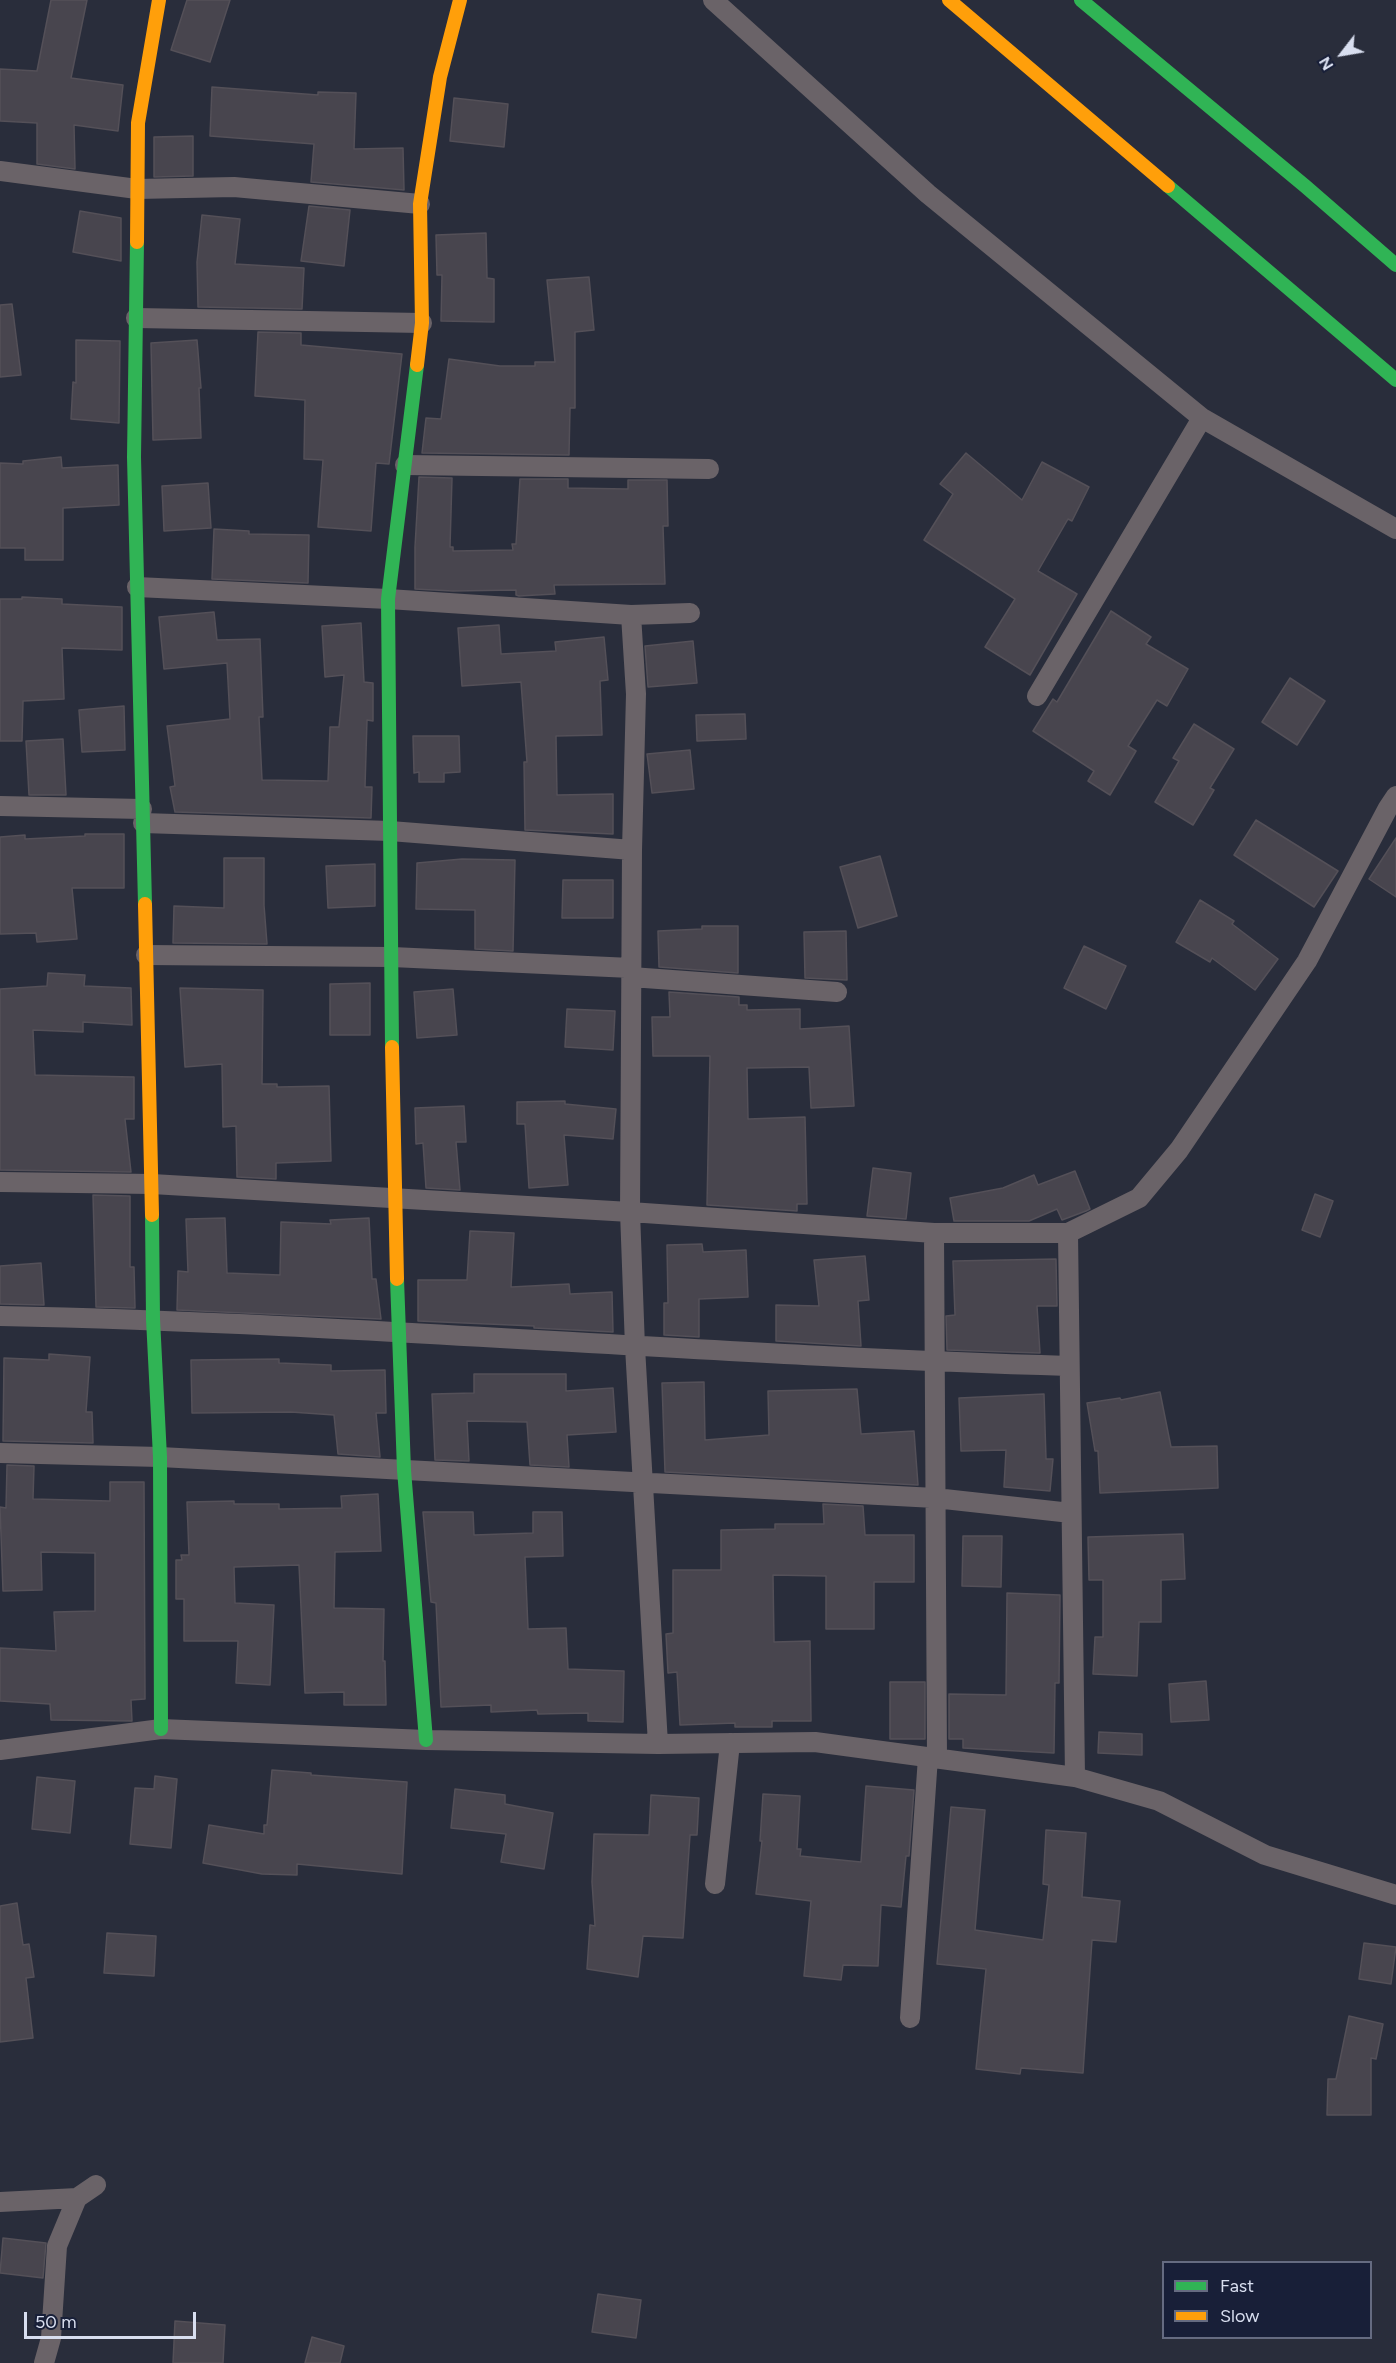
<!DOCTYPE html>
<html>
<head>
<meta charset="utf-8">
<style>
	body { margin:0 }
	#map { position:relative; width:1396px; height:2363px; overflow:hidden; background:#292d3b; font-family:Figtree,sans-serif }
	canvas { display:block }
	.legend { position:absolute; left:1162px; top:2261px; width:210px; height:78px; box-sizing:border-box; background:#181f38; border:2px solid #656b81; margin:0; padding:8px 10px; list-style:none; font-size:18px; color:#d8deef }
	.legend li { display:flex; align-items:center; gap:12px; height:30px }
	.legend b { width:30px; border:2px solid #656b81 }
	.north { position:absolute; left:1312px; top:24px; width:60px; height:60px; -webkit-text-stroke:4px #181f38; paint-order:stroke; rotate:239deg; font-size:16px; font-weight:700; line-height:24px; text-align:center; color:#d8deef }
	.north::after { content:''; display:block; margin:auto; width:21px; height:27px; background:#d8deef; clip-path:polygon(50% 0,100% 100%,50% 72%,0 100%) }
	.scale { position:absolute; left:24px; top:2312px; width:172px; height:27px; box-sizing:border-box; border:3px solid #d8deef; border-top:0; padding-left:8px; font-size:18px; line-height:21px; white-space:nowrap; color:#d8deef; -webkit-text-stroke:4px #181f38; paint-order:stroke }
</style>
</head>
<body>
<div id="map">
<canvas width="1396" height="2363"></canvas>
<ul class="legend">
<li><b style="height:8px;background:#30b455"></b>Fast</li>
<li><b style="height:8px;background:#ff9f0a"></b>Slow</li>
</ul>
<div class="north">N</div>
<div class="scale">50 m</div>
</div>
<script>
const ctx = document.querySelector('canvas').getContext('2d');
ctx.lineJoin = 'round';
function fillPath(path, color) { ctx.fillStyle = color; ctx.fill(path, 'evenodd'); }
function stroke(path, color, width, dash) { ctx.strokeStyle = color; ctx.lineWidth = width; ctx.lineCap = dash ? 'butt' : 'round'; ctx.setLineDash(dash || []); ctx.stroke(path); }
const building = new Path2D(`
	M 51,0 L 87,0 L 71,78 L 123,85 L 118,131 L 74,125 L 75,169 L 37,164 L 37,123 L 0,121 L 0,69 L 37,71 Z
	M 187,0 L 230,0 L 210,62 L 171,50 Z
	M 212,87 L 318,95 L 318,92 L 356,93 L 354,149 L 403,148 L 404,190 L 311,182 L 314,144 L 210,136 Z
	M 454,98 L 508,104 L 504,147 L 450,141 Z
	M 193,136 L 193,176 L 154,177 L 154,137 Z
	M 309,206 L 350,210 L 344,266 L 301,261 Z
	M 80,211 L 121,218 L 121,261 L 73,252 Z
	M 202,215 L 240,219 L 235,264 L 304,268 L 302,309 L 198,307 L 197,262 Z
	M 486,233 L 487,278 L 494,279 L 494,322 L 441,321 L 442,275 L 437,275 L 436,235 Z
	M 589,277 L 594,330 L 575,332 L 575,408 L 570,408 L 569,455 L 422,453 L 426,418 L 441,419 L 449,359 L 500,366 L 535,366 L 535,362 L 555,362 L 547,280 Z
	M 12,304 L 21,375 L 0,377 L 0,305 Z
	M 258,332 L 301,333 L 301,345 L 402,354 L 389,464 L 376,463 L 371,531 L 318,527 L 323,460 L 304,459 L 305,400 L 255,396 Z
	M 76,340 L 120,341 L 119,423 L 71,419 L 73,382 L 76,383 Z
	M 197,340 L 201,388 L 199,388 L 201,438 L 153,440 L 151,343 Z
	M 966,453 L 1022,500 L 1042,462 L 1089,487 L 1072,521 L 1068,519 L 1038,571 L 1077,594 L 1030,675 L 985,647 L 1015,599 L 924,540 L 953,494 L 940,484 Z
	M 61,457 L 62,468 L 118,465 L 119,505 L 63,508 L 63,560 L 25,560 L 25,548 L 0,548 L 0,463 L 23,464 L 23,461 Z
	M 419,477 L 452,478 L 450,547 L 453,547 L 453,551 L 513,550 L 512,544 L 516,544 L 520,479 L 568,479 L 568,488 L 628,489 L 628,480 L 667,480 L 668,526 L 663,526 L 665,584 L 554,585 L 555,594 L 519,596 L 516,595 L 516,590 L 453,591 L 415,589 L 415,547 Z
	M 208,483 L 211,528 L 164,531 L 162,486 Z
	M 214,529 L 249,531 L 249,534 L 309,535 L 308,583 L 212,579 Z
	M 22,597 L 62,599 L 62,604 L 122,607 L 122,650 L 62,648 L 64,699 L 23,701 L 22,741 L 0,741 L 0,599 L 22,599 Z
	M 1111,611 L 1151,637 L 1146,644 L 1188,669 L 1167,706 L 1157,700 L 1128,746 L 1136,751 L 1110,795 L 1088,781 L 1094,771 L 1033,731 L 1053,699 L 1057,702 Z
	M 214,612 L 217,640 L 260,639 L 263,717 L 259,717 L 262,780 L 328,781 L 330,727 L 339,727 L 344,675 L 325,677 L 322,626 L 361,623 L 364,682 L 373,683 L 373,721 L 367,720 L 365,787 L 372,787 L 371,818 L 175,812 L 170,787 L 175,786 L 167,726 L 230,719 L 227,663 L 164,669 L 159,617 Z
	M 499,625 L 501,654 L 556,651 L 555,642 L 604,637 L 608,680 L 600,681 L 602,735 L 556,736 L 557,795 L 613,794 L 613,834 L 525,830 L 524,762 L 527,762 L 521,682 L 462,686 L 458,628 Z
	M 693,641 L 697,683 L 648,687 L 645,646 Z
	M 1290,678 L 1325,701 L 1297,745 L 1262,722 Z
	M 124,706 L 125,750 L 82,752 L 79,710 Z
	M 745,714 L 746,739 L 697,741 L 696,715 Z
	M 1194,724 L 1234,749 L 1210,788 L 1214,790 L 1193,825 L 1155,802 L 1179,761 L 1173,758 Z
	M 413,736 L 459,736 L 460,772 L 444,773 L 444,782 L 419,782 L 419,772 L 414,773 Z
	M 63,739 L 66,795 L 29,795 L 26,741 Z
	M 690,750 L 694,789 L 652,793 L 647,754 Z
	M 1256,820 L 1338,871 L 1314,907 L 1234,855 Z
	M 85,834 L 124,834 L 124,888 L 72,888 L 77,939 L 37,942 L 36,933 L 0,934 L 0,837 L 25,835 L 25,839 L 85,836 Z
	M 1396,838 L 1396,897 L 1369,879 Z
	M 880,856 L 897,916 L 858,928 L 840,867 Z
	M 224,858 L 264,858 L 264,905 L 267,944 L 173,943 L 174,906 L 224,908 Z
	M 462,859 L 515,860 L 513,951 L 475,949 L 475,910 L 416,909 L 417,863 Z
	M 375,864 L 375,906 L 328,908 L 326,866 Z
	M 563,880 L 613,880 L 613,918 L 562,918 Z
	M 1200,900 L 1234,921 L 1232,924 L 1278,959 L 1255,990 L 1212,958 L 1210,962 L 1176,942 Z
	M 702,926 L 738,926 L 738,973 L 659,967 L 658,931 L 702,929 Z
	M 846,931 L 847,980 L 805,978 L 804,932 Z
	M 1084,946 L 1126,966 L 1106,1009 L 1064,988 Z
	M 48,973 L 85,975 L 84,986 L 131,988 L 132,1025 L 83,1022 L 83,1032 L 33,1030 L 35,1075 L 134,1077 L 134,1119 L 125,1119 L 131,1172 L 0,1170 L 0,989 L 47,986 Z
	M 370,983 L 370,1035 L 330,1035 L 330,984 Z
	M 180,988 L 263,990 L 262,1084 L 277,1084 L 277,1087 L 329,1086 L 331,1161 L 276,1163 L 276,1179 L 237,1177 L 236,1126 L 223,1127 L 222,1064 L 185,1067 Z
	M 453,989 L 457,1035 L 417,1038 L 414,992 Z
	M 669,992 L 739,997 L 739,1005 L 747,1005 L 747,1010 L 800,1009 L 800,1029 L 849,1026 L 854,1106 L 811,1108 L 809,1067 L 747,1068 L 748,1119 L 805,1117 L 807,1204 L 797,1204 L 797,1211 L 707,1205 L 710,1056 L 653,1056 L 652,1017 L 670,1017 Z
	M 567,1009 L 615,1011 L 613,1050 L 565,1047 Z
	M 565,1101 L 565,1104 L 616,1109 L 613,1139 L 564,1135 L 568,1185 L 529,1188 L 525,1124 L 517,1124 L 517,1102 Z
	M 464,1106 L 466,1142 L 456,1142 L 460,1190 L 426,1188 L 423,1143 L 416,1144 L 415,1108 Z
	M 873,1168 L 911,1173 L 906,1219 L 867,1216 Z
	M 1075,1171 L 1090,1209 L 1086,1211 L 1062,1220 L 1057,1209 L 1029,1221 L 954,1221 L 950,1198 L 1003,1188 L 1034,1175 L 1038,1185 Z
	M 1315,1194 L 1333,1201 L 1320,1237 L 1302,1230 Z
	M 93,1195 L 130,1196 L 130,1267 L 134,1267 L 135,1308 L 96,1307 Z
	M 225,1218 L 227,1273 L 280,1275 L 281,1222 L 331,1224 L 330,1220 L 369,1218 L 372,1279 L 376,1279 L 381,1319 L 177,1310 L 178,1271 L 188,1272 L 186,1219 Z
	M 470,1231 L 514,1233 L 511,1287 L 569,1284 L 570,1294 L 612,1292 L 613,1332 L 534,1328 L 534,1326 L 418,1321 L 418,1280 L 467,1280 Z
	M 702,1244 L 703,1252 L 746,1250 L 748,1297 L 699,1299 L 699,1337 L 664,1335 L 664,1303 L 668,1303 L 667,1245 Z
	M 865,1256 L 869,1300 L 858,1301 L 861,1346 L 776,1341 L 776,1305 L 819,1306 L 814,1260 Z
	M 1056,1259 L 1057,1306 L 1037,1306 L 1040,1353 L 947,1350 L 946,1316 L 955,1315 L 953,1261 Z
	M 41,1263 L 44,1305 L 0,1304 L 0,1266 Z
	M 49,1354 L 90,1357 L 86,1412 L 92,1412 L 93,1443 L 3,1441 L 4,1358 L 49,1360 Z
	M 279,1359 L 279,1363 L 331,1365 L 331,1371 L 385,1370 L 386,1413 L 376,1413 L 380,1457 L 338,1454 L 334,1415 L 291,1412 L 192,1413 L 191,1360 Z
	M 474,1374 L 566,1374 L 566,1391 L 613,1388 L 616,1432 L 567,1435 L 569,1467 L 530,1465 L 527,1422 L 467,1421 L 469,1461 L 435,1460 L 432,1394 L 474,1393 Z
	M 704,1382 L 705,1440 L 769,1435 L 768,1391 L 857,1389 L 861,1434 L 914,1431 L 918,1485 L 665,1472 L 662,1383 Z
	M 1160,1392 L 1171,1447 L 1217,1446 L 1218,1488 L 1100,1493 L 1098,1451 L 1095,1451 L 1087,1403 L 1120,1398 L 1121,1400 Z
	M 1044,1394 L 1046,1459 L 1053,1459 L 1050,1491 L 1004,1487 L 1006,1450 L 961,1451 L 959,1398 Z
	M 7,1465 L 34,1466 L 33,1499 L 110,1501 L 110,1482 L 144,1482 L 145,1699 L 131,1700 L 132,1721 L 51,1720 L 50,1704 L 0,1701 L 0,1648 L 56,1651 L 54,1612 L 95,1611 L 95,1553 L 41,1552 L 42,1590 L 3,1591 L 0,1507 L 6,1508 Z
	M 378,1494 L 381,1551 L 335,1552 L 334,1608 L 384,1609 L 383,1661 L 385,1661 L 386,1705 L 344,1705 L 344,1692 L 305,1693 L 299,1565 L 234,1567 L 235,1603 L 274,1605 L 270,1685 L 236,1683 L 238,1641 L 184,1641 L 184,1599 L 176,1599 L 176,1560 L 182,1560 L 181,1555 L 189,1555 L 187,1502 L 234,1501 L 234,1504 L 279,1504 L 279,1509 L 342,1508 L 341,1496 Z
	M 823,1504 L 863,1506 L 865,1535 L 914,1535 L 914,1582 L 874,1582 L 874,1629 L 826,1629 L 826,1576 L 773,1575 L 774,1642 L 810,1641 L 811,1721 L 772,1721 L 772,1727 L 735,1727 L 735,1723 L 680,1725 L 677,1672 L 668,1673 L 666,1634 L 673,1633 L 673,1570 L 721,1570 L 721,1530 L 775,1529 L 775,1524 L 824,1524 Z
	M 423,1512 L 473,1512 L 474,1535 L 533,1533 L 533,1512 L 562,1512 L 563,1556 L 525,1557 L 528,1629 L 566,1628 L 568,1669 L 624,1671 L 623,1722 L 588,1721 L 588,1713 L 538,1714 L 537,1710 L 491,1712 L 491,1705 L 441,1707 L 436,1603 L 431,1602 Z
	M 1183,1534 L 1185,1579 L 1161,1580 L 1161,1622 L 1139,1622 L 1137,1676 L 1093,1674 L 1095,1637 L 1103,1637 L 1103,1580 L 1089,1580 L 1088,1537 Z
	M 963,1536 L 1002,1536 L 1001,1587 L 962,1586 Z
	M 1007,1593 L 1060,1595 L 1059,1683 L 1055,1683 L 1054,1753 L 963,1748 L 963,1739 L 949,1739 L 949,1694 L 1006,1695 Z
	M 1206,1681 L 1209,1720 L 1171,1722 L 1169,1684 Z
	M 890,1682 L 925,1682 L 925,1739 L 890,1739 Z
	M 1099,1732 L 1142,1734 L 1142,1755 L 1098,1753 Z
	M 272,1770 L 311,1773 L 311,1775 L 407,1782 L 402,1874 L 297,1864 L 297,1875 L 262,1874 L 203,1863 L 209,1825 L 264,1834 L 264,1825 L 267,1825 Z
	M 155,1776 L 177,1779 L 171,1848 L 130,1844 L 135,1788 L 154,1789 Z
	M 37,1777 L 75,1781 L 70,1833 L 32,1829 Z
	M 866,1786 L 914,1790 L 909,1856 L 906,1856 L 901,1907 L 881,1905 L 878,1966 L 843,1965 L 841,1980 L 804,1976 L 811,1901 L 756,1894 L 762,1841 L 760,1841 L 763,1794 L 800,1796 L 797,1849 L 801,1849 L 800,1856 L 861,1862 Z
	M 455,1789 L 505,1795 L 505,1804 L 553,1813 L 544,1869 L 501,1862 L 506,1834 L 451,1828 Z
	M 651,1795 L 699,1798 L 697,1835 L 690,1835 L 683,1938 L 643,1936 L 638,1977 L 587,1969 L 590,1925 L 595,1926 L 592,1882 L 594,1834 L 649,1835 Z
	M 951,1807 L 985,1810 L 975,1930 L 1043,1940 L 1049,1885 L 1043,1884 L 1046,1830 L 1086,1833 L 1082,1897 L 1120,1901 L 1116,1942 L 1092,1940 L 1083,2073 L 1021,2068 L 1020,2074 L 976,2069 L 986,1969 L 937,1964 Z
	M 17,1903 L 23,1945 L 29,1944 L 34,1977 L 26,1978 L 33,2038 L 0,2042 L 0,1906 Z
	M 107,1933 L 156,1936 L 154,1976 L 104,1973 Z
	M 1364,1943 L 1396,1947 L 1391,1984 L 1359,1979 Z
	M 1349,2016 L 1383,2024 L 1376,2059 L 1371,2058 L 1371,2115 L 1327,2115 L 1328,2079 L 1336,2079 Z
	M 3,2238 L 46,2243 L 43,2278 L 0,2273 Z
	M 598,2294 L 641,2300 L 636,2338 L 592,2332 Z
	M 175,2321 L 225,2325 L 223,2363 L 173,2363 Z
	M 312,2337 L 344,2346 L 340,2363 L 305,2363 Z`);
const street = new Path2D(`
	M 713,0 L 928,194 L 1202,418 L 1396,529
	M 0,171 L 137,189 L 234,187 L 420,204
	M 136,318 L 422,323
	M 405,465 L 709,469
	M 137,587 L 388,599 L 631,615 L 690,613
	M 631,615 L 636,694 L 632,850 L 630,1212 L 635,1347 L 658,1744
	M 1037,696 L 1202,418
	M 0,806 L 142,809
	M 143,823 L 390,831 L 632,850
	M 146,955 L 392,957 L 631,968
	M 631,977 L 837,992
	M 0,1182 L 152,1184 L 630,1212 L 934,1233 L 1068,1233 L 1139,1198 L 1179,1150 L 1307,961 L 1388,808 L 1396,796
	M 934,1233 L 937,1758
	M 1068,1233 L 1075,1777
	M 0,1316 C 357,1323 713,1356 1069,1366
	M 0,1453 L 160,1457 L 935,1498 L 1071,1513
	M 0,1750 L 161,1729 L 426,1740 L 658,1744 L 815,1742 L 1075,1777 L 1159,1801 L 1265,1855 L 1396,1895
	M 715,1884 L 730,1743
	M 910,2018 L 928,1757
	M 0,2202 L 77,2198 L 96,2185
	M 44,2363 L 51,2338 L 57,2246 L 77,2198`);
const fast = new Path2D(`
	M 1081,0 L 1305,186 L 1396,265
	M 1168,186 L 1396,380
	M 137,242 L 134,457 L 145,904
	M 392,1047 L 388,599 L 417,365
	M 152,1215 L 153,1319 L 160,1457 L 161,1729
	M 397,1279 L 404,1470 L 426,1740`);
const slow = new Path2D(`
	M 949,0 L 1168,186
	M 137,242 L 138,123 L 159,0
	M 417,365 L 422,323 L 420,204 L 440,77 L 460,0
	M 145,904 L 152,1215
	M 392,1047 L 397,1279`);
fillPath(building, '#48454e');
stroke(building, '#545058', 1.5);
stroke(street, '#6a6368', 20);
stroke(fast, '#30b455', 14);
stroke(slow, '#ff9f0a', 14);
</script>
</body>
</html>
